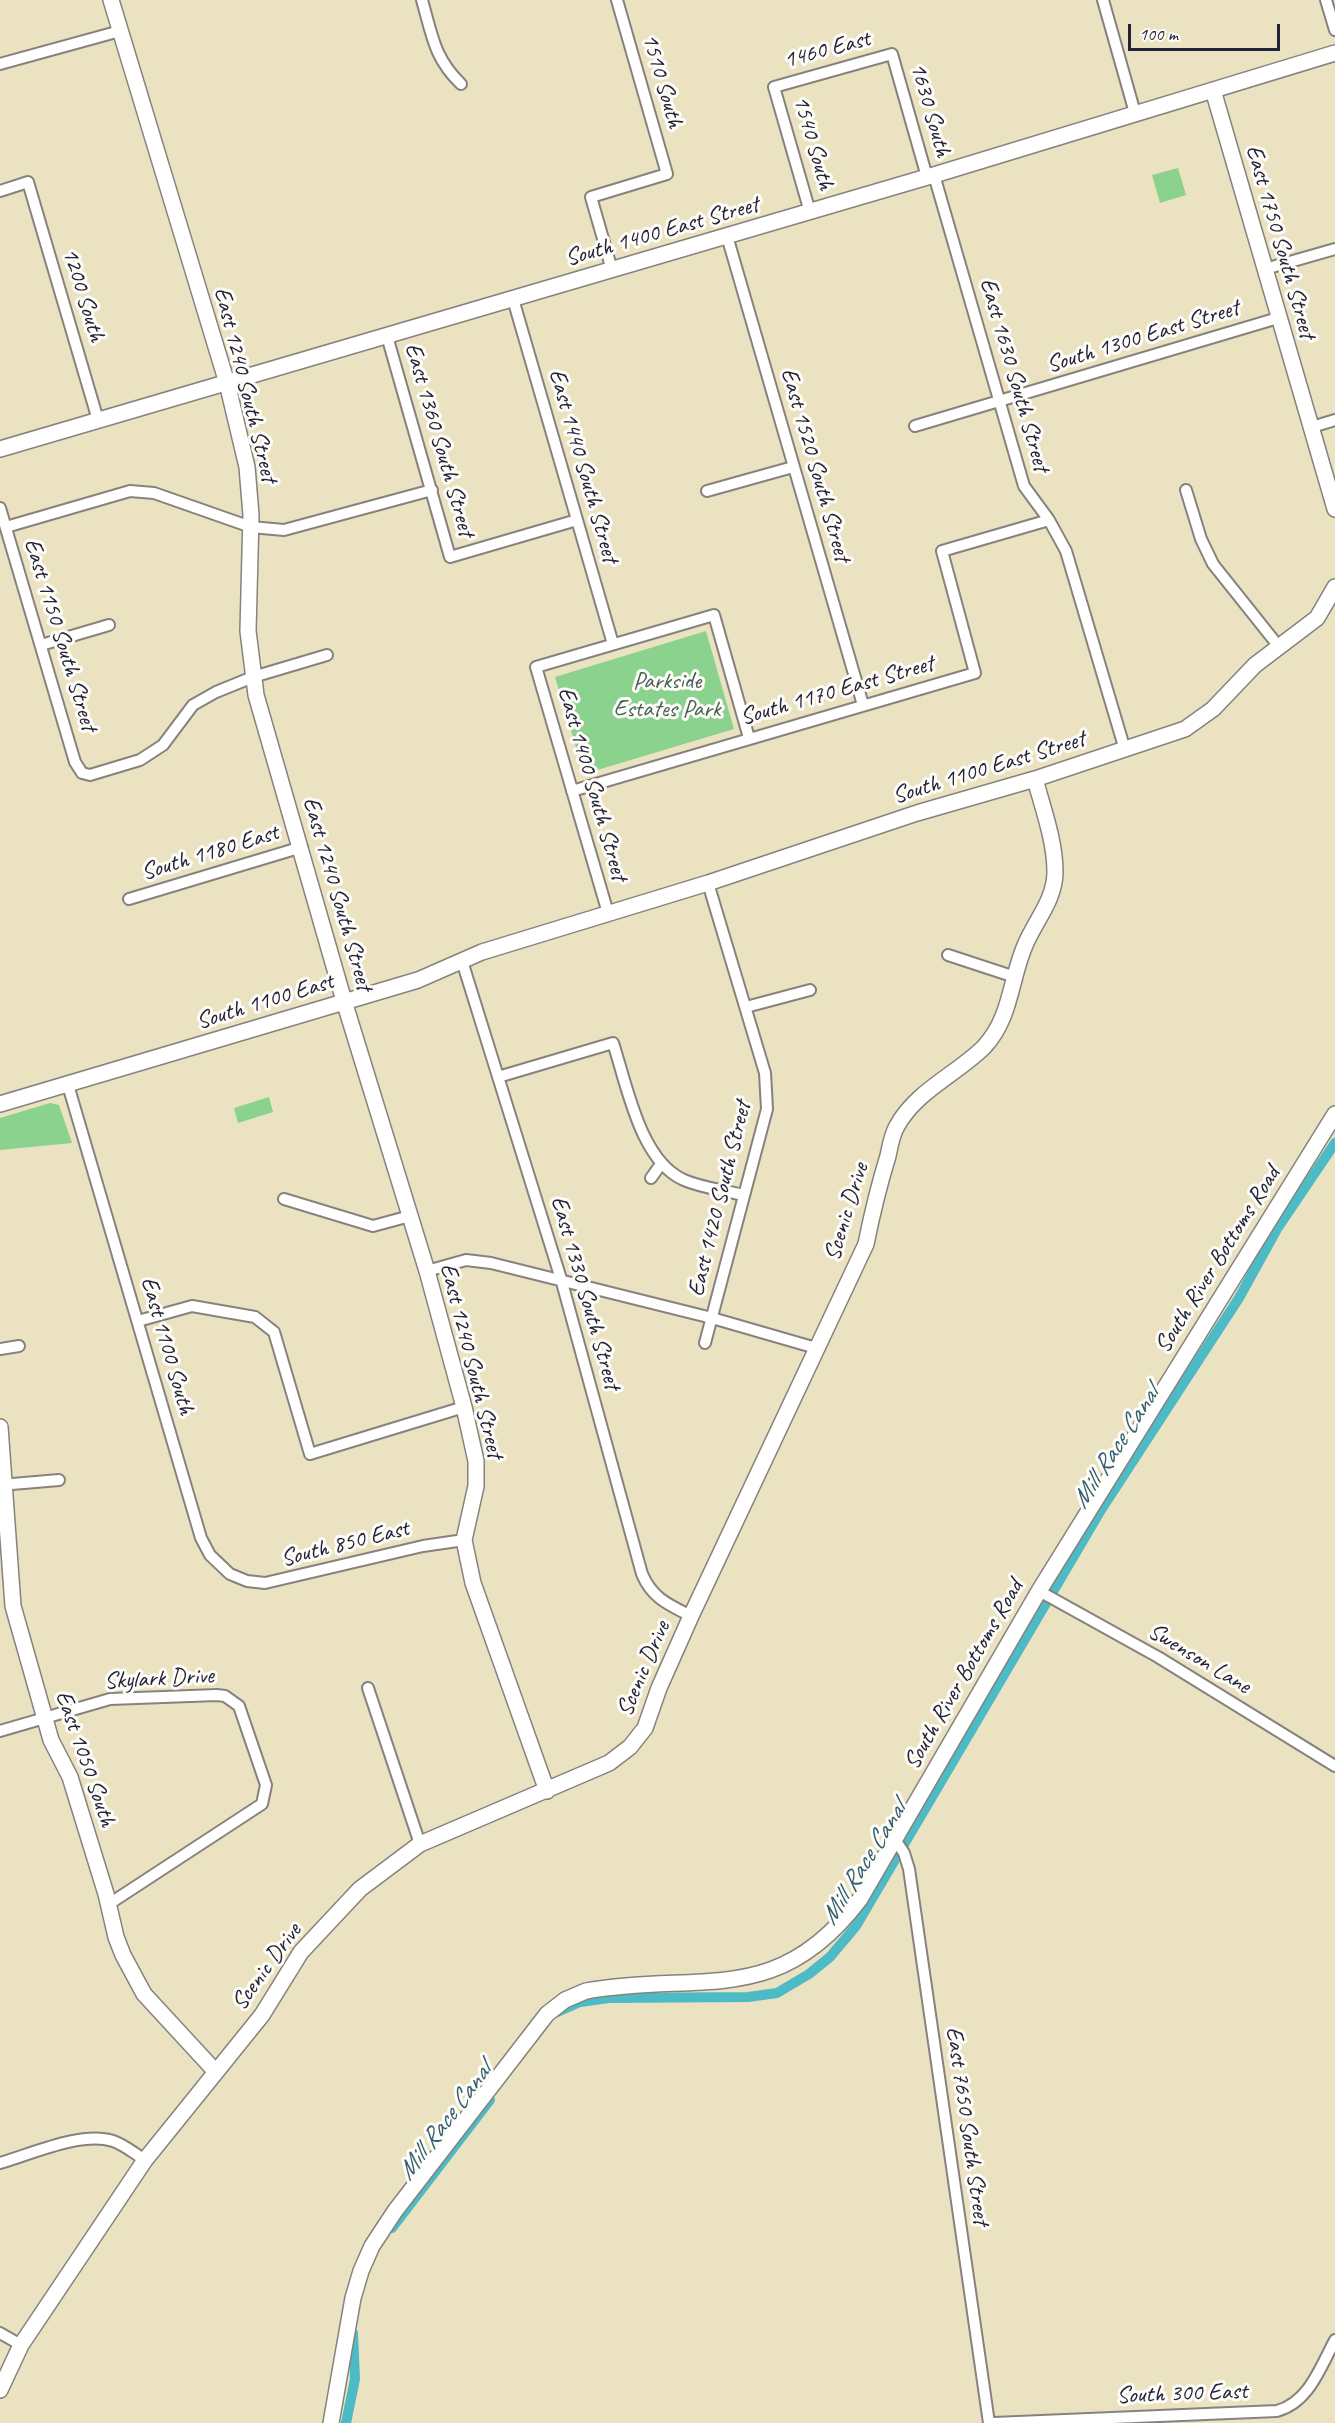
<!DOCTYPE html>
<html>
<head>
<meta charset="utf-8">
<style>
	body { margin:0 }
	#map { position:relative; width:1335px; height:2423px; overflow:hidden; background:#ebe2c1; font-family:Caveat,sans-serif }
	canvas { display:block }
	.scale { position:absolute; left:1128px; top:24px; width:152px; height:27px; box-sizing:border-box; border:3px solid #22223b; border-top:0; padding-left:8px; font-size:18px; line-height:21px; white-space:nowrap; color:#22223b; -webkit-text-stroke:4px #fdfcf7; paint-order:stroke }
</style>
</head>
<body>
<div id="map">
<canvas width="1335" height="2423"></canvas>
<div class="scale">100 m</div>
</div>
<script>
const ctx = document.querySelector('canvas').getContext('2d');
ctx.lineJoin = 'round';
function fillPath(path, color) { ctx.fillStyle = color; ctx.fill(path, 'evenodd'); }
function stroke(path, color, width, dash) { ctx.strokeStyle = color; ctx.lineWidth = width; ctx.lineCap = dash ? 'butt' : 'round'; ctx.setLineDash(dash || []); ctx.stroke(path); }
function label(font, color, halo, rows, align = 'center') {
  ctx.font = font + ' Caveat,sans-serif'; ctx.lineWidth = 6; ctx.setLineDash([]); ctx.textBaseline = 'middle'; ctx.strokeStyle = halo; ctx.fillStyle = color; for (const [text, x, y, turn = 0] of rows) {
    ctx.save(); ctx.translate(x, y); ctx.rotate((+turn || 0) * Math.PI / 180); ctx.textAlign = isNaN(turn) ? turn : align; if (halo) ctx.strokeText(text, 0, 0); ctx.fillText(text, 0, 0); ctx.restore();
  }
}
const green = new Path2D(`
	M 1178,168 L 1186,195 L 1160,203 L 1152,175 Z
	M 706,631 L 734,729 L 584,774 L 555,677 Z
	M 269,1097 L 273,1112 L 238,1123 L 234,1108 Z
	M 50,1103 L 59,1105 L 72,1143 L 0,1150 L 0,1118 Z`);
const canal = new Path2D(`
	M 555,2013 L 580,2002 L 609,1998 L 748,1997 L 777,1993 L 809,1974 L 830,1957 L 856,1926 L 1101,1510 L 1239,1298 L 1277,1229 L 1335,1143
	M 392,2228 L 490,2100
	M 346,2423 L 355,2379 L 353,2333`);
const street = new Path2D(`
	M 422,0 C 432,35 434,58 461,84
	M 1103,0 L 1135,113
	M 1326,0 L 1335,30
	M 0,64 L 120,31
	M 934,175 L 1024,486 L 1049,520 L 1066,551 L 1125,750
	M 0,191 L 28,182 L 98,420
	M 810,212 L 774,87 L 892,54 L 927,177
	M 727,236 L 863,705
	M 1265,269 L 1335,249
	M 612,270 L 591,197 L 667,174 L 617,0
	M 513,299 L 613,644
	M 387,336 L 450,557 L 577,520
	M 915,426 L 1278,318
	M 1312,427 L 1335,420
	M 1186,490 L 1201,539 L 1213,564 L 1280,648
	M 707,491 L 793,467
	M 0,508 L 75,762 L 82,773 L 90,775 L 140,760 L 163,745 L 193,705 L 216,692 L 253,677 L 327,655
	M 6,527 L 130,491 L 154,493 L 251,527 L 284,530 L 432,490
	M 41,645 L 109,625
	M 572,791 L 975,673 L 942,551 L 1049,520
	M 129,899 L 302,847
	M 608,913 L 536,667 L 714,615 L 749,738
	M 948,955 L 1015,977
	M 462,961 L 561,1279 L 642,1574 C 652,1598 669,1605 691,1616
	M 746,1007 L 810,990
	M 498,1077 L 613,1043 C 627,1085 640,1161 684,1180 C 702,1188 724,1190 743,1195
	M 68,1085 L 201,1538 L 210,1555 L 230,1574 L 247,1581 L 265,1583 L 423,1546 L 464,1540
	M 651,1178 L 661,1164
	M 284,1199 L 373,1226 L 410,1216
	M 427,1271 L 466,1260 L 491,1263 L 712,1318 L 816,1348
	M 138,1321 L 192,1306 L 255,1317 L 274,1332 L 310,1454 L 464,1407
	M 705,1343 L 767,1109 L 765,1073 L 708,883
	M 0,1349 L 19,1346
	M 0,1485 L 59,1480
	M 1039,1591 L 1158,1657 L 1335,1766
	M 368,1688 L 420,1844
	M 0,1731 L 110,1699 L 217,1695 L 225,1696 L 239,1706 L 266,1785 L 262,1804 L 109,1904
	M 894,1838 L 904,1853 L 909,1869 L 989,2423
	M 0,2163 C 32,2154 81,2131 113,2141 C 125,2145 135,2154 145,2160
	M 0,2333 L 21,2345
	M 994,2423 L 1277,2411 C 1309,2402 1320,2368 1335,2340`);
const secondary = new Path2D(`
	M 111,0 L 227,383 L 247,467 L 251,515 L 248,631 L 256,695 L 344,1001 L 427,1271 L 464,1407 L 476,1461 L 476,1486 L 464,1540 L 473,1583 L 547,1791
	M 1213,90 L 1335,509
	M 0,449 L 934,175 L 1335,53
	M 0,1104 L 418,980 L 482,952 L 708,883 L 917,813 L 1035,779 L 1185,729 L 1213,709 L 1255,665 L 1317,618 L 1335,587
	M 0,1427 L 13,1606 L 51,1740 L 70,1777 L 106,1894 L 116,1937 L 123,1955 L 144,1994 L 215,2071
	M 0,2390 L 21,2345 L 145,2160 L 262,2015 L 301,1952 L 360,1889 L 420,1844 L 609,1763 L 630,1747 L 645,1728 L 659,1688 L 691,1616 L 866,1244 C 872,1214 879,1185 888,1156 C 890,1146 892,1134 897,1126 C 916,1091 957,1074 984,1047 C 1012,1017 1010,978 1026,943 C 1036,920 1055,899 1055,872 C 1055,841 1043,809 1035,779
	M 331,2423 L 353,2298 L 361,2271 L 372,2246 L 395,2211 L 547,2014 L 565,2000 L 586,1991 C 701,1971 777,2009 860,1899 L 1039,1591 L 1335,1114`);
const streetNames = [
	["1460 East",827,50,-15],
	["1510 South",662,81,74],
	["1630 South",930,110,74],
	["1540 South",813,143,74],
	["South 1400 East Street",662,232,-16],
	["East 1750 South Street",1280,242,74],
	["1200 South",83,295,73],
	["South 1300 East Street",1143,337,-17],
	["East 1630 South Street",1014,375,74],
	["East 1240 South Street",245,385,76],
	["East 1360 South Street",439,440,74],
	["East 1520 South Street",815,465,74],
	["East 1440 South Street",583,466,74],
	["East 1150 South Street",60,635,73],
	["South 1170 East Street",837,691,-16],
	["South 1100 East Street",989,768,-17],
	["East 1400 South Street",592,784,74],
	["South 1180 East",210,853,-17],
	["East 1240 South Street",337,894,74],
	["South 1100 East",265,1002,-17],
	["East 1420 South Street",720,1199,-76],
	["Scenic Drive",847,1212,-73],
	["South River Bottoms Road",1218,1260,-58],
	["East 1330 South Street",585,1293,74],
	["East 1100 South",167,1346,74],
	["East 1240 South Street",471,1361,76],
	["South 850 East",345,1544,-14],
	["Swenson Lane",1199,1659,31],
	["Scenic Drive",644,1669,-67],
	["South River Bottoms Road",964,1675,-60],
	["Skylark Drive",159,1679,-3],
	["East 1050 South",85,1759,71],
	["Scenic Drive",267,1967,-54],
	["East 7650 South Street",967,2126,82],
	["South 300 East",1182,2394,-2]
];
const parkNames = [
	["Parkside",667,682],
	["Estates Park",667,710]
];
const waterNames = [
	["Mill Race Canal",1116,1448,-57],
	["Mill Race Canal",864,1864,-58],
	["Mill Race Canal",445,2122,-53]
];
fillPath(green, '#8ad28e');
stroke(canal, '#4dbbc5', 10);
stroke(street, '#86827e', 14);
stroke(secondary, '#86827e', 18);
stroke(street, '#fff', 10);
stroke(secondary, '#fff', 15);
label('24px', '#22223b', '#fdfcf7', streetNames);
label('24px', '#466058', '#fdfcf7', parkNames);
label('italic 26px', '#335f72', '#fdfcf7', waterNames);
</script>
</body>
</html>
